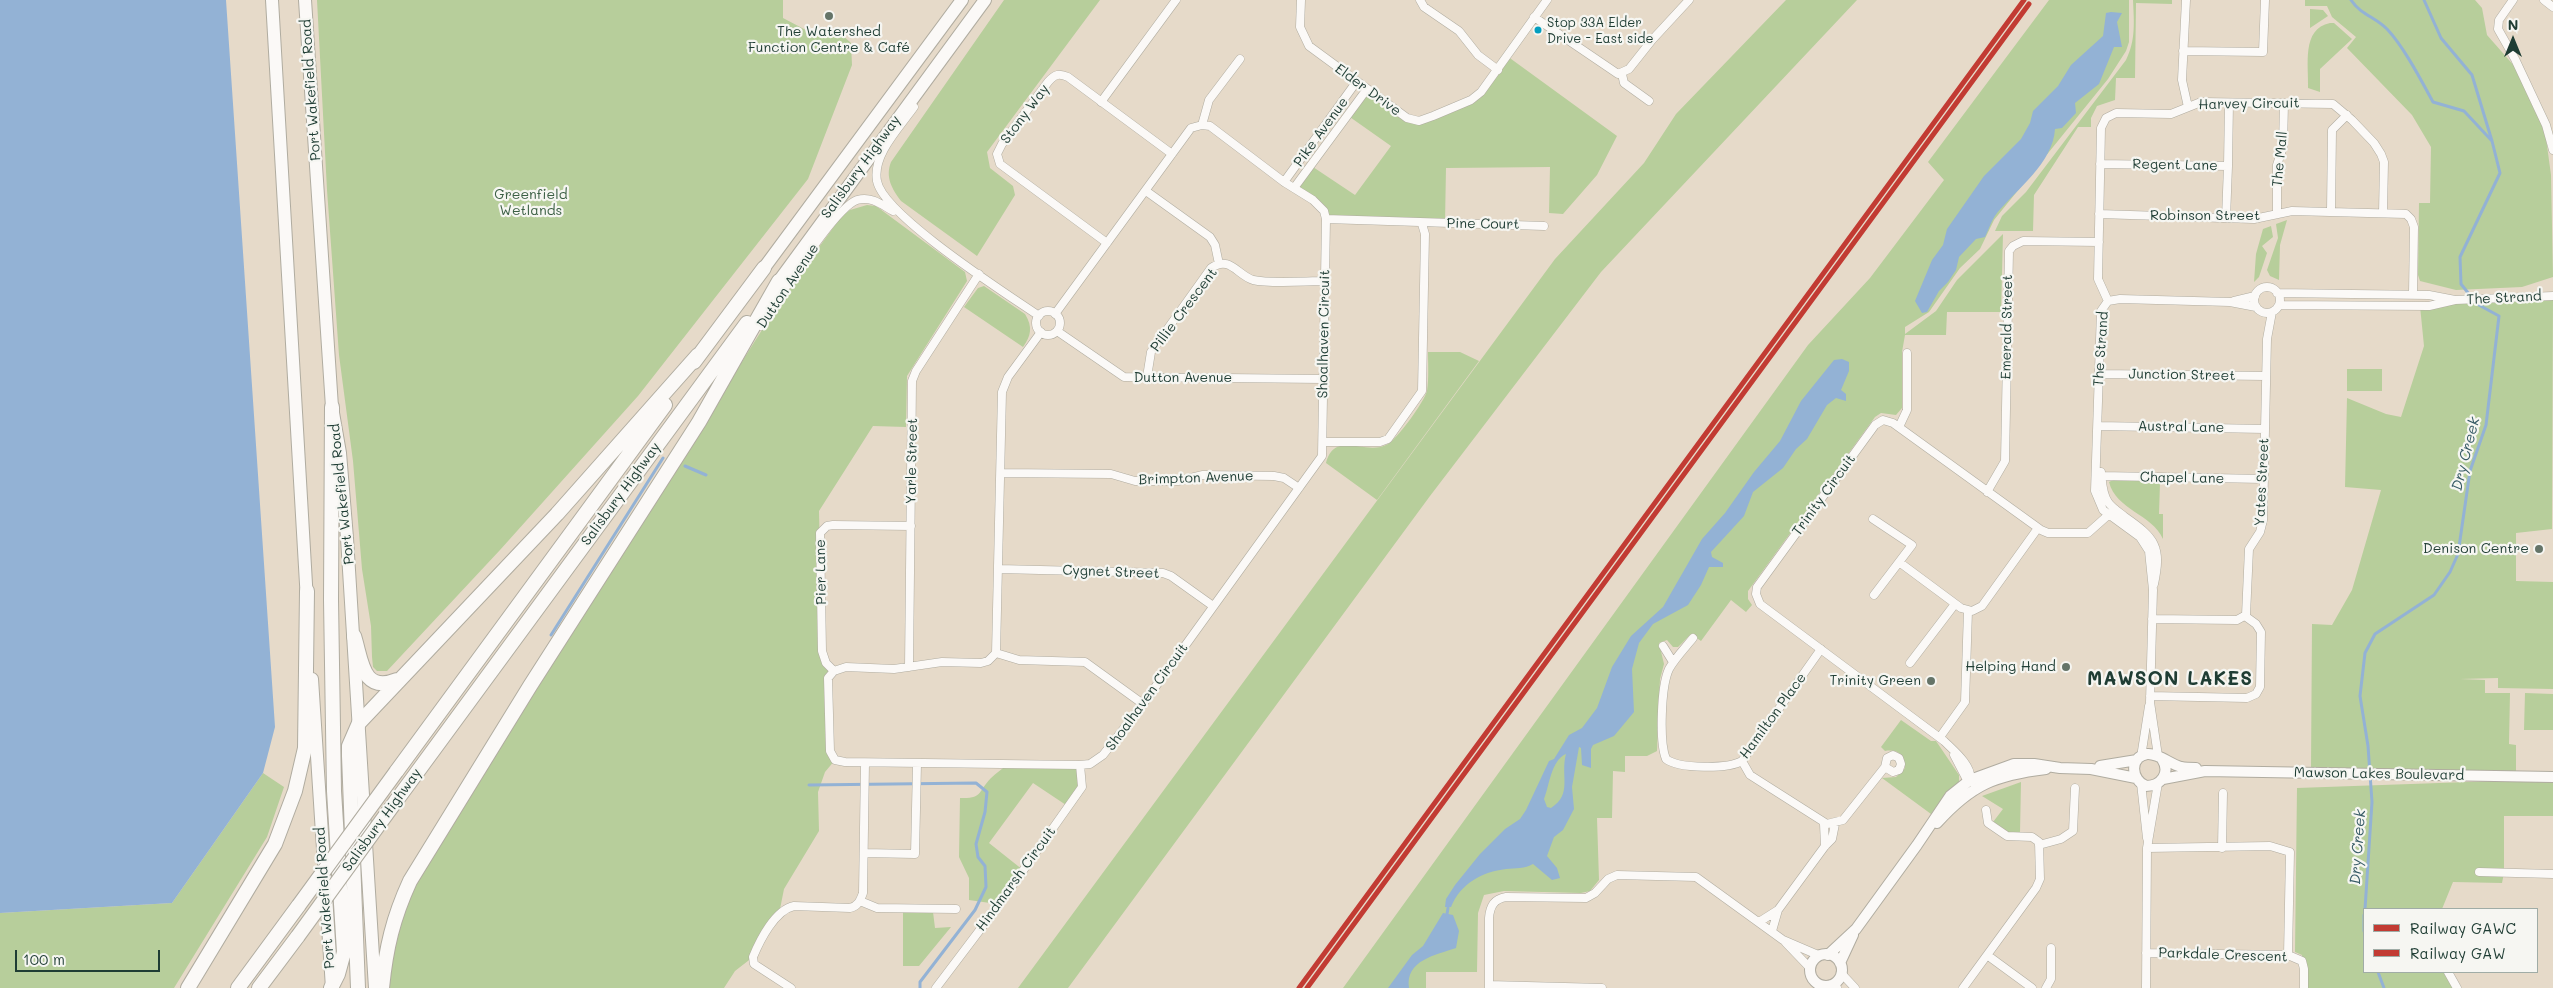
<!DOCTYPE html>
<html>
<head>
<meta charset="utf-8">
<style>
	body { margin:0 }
	#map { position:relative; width:2553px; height:988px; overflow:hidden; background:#e6dac9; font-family:Mali,sans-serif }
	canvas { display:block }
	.legend { position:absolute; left:2363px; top:908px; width:175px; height:65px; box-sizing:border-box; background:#f6f6f2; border:1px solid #a0aca6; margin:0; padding:6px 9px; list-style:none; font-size:15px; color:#1f3d34 }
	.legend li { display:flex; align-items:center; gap:10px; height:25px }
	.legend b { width:25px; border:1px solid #a0aca6 }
	.north { position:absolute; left:2488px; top:15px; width:50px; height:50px; -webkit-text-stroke:4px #f6f6f2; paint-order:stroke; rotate:0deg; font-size:14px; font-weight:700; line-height:20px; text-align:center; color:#1f3d34 }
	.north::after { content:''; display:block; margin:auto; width:18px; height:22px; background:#1f3d34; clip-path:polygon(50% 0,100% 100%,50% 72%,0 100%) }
	.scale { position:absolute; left:15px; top:950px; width:145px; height:22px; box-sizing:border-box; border:2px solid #1f3d34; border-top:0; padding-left:6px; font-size:15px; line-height:18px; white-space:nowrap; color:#1f3d34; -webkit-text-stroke:4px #f6f6f2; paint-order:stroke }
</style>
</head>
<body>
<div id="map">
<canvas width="2553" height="988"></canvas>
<ul class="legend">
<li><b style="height:6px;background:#c23b33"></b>Railway GAWC</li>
<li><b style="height:6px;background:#c23b33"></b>Railway GAW</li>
</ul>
<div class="north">N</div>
<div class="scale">100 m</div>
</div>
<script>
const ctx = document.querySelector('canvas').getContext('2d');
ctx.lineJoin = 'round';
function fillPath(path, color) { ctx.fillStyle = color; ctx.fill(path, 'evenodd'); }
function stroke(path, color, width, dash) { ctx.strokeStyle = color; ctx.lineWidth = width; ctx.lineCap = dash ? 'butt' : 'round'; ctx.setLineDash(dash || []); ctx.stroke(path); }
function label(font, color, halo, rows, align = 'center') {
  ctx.font = font + ' Mali,sans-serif'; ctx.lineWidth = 4.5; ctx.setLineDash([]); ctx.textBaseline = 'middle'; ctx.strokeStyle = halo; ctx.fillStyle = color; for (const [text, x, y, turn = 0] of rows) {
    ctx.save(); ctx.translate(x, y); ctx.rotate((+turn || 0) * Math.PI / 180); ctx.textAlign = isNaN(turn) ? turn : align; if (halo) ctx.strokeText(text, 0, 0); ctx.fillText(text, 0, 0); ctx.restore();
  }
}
const green = new Path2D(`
	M 317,0 L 783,0 L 783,18 L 821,38 L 839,32 L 851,43 L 852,65 L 808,179 L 638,396 L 500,550 L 387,671 L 377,671 L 373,667 L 372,657 L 371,626 L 362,569 L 353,461 L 339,355 L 327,190 Z
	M 1004,0 L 1100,0 L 987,152 L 990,168 L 1013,186 L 1015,195 L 977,256 L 901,201 C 892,189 885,177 891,162 Z
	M 1786,0 L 1857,0 L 1601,272 L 1430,496 L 1068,988 L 1018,988 L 1555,259 L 1644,163 L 1676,114 Z
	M 2049,0 L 2129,0 L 2129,42 L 2126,51 L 2108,79 L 1994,220 L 1980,249 L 1960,268 L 1929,312 L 1905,327 L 1905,334 L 1936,311 L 1957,280 L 2003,234 L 2001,312 L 1947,312 L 1946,335 L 1905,335 L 1902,352 L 1902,408 L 1896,415 L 1881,413 L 1875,417 L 1748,591 L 1748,599 L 1752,605 L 1746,612 L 1731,600 L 1701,641 L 1691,634 L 1678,647 L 1673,647 L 1667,640 L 1659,643 L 1664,664 L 1660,679 L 1657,751 L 1647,756 L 1625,756 L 1625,772 L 1613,771 L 1612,818 L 1597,818 L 1599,880 L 1590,891 L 1581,893 L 1504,891 L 1484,895 L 1478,913 L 1477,972 L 1426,972 L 1426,988 L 1343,988 L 1808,345 L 1870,278 L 1944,180 L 1928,162 Z
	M 2133,0 L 2172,0 L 2172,4 L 2136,3 L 2135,78 L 2116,78 L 2115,100 L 2097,106 L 2091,118 L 2091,127 L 2078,127 L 2034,195 L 2033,231 L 1995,231 L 2002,216 L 2026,192 L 2126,60 C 2136,40 2134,22 2133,0 Z
	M 2305,0 L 2475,0 L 2482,8 L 2487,35 L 2516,68 L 2545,131 L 2551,175 L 2553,277 L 2522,287 L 2456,290 L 2420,281 L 2418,275 L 2419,203 L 2430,203 L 2431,147 L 2412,115 L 2347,48 L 2356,37 L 2332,17 L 2327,6 L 2305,6 Z
	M 2310,9 L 2323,10 L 2328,16 L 2310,28 Z
	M 2330,23 L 2334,23 L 2352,39 L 2320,69 L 2320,92 L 2308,88 C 2309,65 2301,29 2330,23 Z
	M 1507,56 L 1617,136 L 1597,175 L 1563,214 L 1549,213 L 1550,167 L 1446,168 L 1445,223 L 1326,219 L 1324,211 L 1294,188 L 1310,165 L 1355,195 L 1391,146 L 1347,115 L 1367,89 L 1390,107 L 1419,121 L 1471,100 Z
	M 867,205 L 876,206 L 965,272 L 967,281 L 907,376 L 906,427 L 873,426 L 819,511 L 822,651 L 834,671 L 828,678 L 829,741 L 835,760 L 825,772 L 818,792 L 819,831 L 784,889 L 779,914 L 753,957 L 735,971 L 724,988 L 388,988 C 391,944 403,909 421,870 L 784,295 L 841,217 L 850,210 Z
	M 2287,220 L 2280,245 L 2279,280 L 2270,276 L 2267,270 L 2278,238 L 2276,224 Z
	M 2271,226 L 2273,237 L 2262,246 L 2267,253 L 2259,277 L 2254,282 L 2256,254 L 2263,229 Z
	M 984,286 L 1025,314 C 1033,327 1031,336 1023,347 L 964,307 L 978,288 Z
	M 2553,296 L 2552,529 L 2516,533 L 2516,581 L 2553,582 L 2553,689 L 2498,688 L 2498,678 L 2460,679 L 2485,680 L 2485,693 L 2510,693 L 2509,744 L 2516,745 L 2516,776 L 2434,775 L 2311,768 L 2312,624 L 2332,625 L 2352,590 L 2381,490 L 2345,487 L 2347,398 L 2386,414 L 2401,417 L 2424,346 L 2420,306 Z
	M 1428,352 L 1460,352 L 1479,361 L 1377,500 L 1326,463 C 1335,429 1366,457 1388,444 C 1398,438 1424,402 1427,391 C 1429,379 1428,364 1428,352 Z
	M 2347,369 L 2382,369 L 2382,391 L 2347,391 Z
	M 2113,480 L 2146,480 L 2160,483 L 2159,514 L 2163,514 L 2163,539 C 2152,514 2116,510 2109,482 Z
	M 2525,693 L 2553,694 L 2553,730 L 2524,730 Z
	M 1901,720 L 1931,741 L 1936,741 L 1959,775 L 1959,783 L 1946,794 L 1931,814 L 1882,778 L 1896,777 L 1905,768 C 1905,755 1898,749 1885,751 L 1881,747 Z
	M 1007,765 L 1080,765 L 1082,781 L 1069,807 L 1033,783 L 989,843 L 1023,870 L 998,906 L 990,903 L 969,900 L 969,878 L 959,857 L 960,798 C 983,799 978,791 991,778 C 996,773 1002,769 1007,765 Z
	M 263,773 L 284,787 L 267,837 L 174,988 L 0,988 L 0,913 L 172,903 Z
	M 2553,779 L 2553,816 L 2504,816 L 2504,873 L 2502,883 L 2453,882 L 2442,909 L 2364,909 L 2364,972 L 2449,972 L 2457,988 L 2304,988 L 2302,955 L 2295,952 L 2297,788 Z
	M 2021,782 L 2020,833 L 2008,832 L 1993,822 L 2003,809 L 1982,796 Z
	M 903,910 L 933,912 L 935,928 L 951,927 L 919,966 L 903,966 Z`);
const water = new Path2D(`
	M 0,0 L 226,0 L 275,727 L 263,773 L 172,903 L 0,913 Z
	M 2111,12 L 2122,13 L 2117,22 L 2122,47 L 2114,47 L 2099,84 L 2075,103 L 2076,113 L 2062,128 L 2055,129 C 2053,163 2017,189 1997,213 C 1991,221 1989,229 1985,237 L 1976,239 L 1959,257 L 1956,270 L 1948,282 L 1939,291 L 1927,312 L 1922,313 L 1915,301 L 1932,260 L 1943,245 L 1947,229 L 1984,176 L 2021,139 L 2030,123 L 2033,111 L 2058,86 L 2071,65 L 2103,36 L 2106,13 Z
	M 1842,359 L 1849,362 L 1849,371 L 1841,390 L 1846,394 L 1846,401 L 1836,398 L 1827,405 L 1807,439 L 1796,449 L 1783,468 L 1753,492 L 1744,516 L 1711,552 L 1712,557 L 1723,563 L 1723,567 L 1709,567 L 1701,585 L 1688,605 L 1653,624 L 1639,643 L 1632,669 L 1634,712 L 1614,736 L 1593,745 L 1591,749 L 1591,768 L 1582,765 L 1581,748 L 1579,747 L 1572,787 L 1574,809 L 1563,830 L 1554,837 L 1547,856 L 1557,868 L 1560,878 L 1552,880 L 1533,864 C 1525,869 1515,868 1506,869 C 1482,872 1461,883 1451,907 L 1445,907 L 1446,899 L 1455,885 L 1480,854 L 1505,829 L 1520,819 L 1526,810 L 1549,761 L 1554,759 L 1569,735 L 1582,728 L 1597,708 L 1612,667 L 1631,636 L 1663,607 L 1702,539 L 1725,513 L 1754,472 L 1780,441 L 1801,401 L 1834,360 ZM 1566,754 C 1560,776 1573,794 1551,808 L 1547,807 L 1544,799 C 1549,787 1551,760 1566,754 Z
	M 1443,913 L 1453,915 L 1459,931 L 1456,948 C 1436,955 1405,960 1409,988 L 1388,988 L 1412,955 L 1423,946 Z`);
const stream = new Path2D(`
	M 2351,0 C 2360,14 2375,17 2387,29 C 2404,47 2421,80 2433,102 L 2464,111 L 2492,141 L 2500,173 L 2460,257 L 2461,284 L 2477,304 L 2499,316 L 2486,425 L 2470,471 L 2458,554 L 2450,572 L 2434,595 L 2375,634 L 2365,653 L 2360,696 L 2368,746 L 2372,802 L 2365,909
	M 2424,0 L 2441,38 L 2472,75 L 2492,141
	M 685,466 L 706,475
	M 551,635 L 663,458
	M 809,785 L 976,783 L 987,792 L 985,812 L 976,844 L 978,857 L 985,866 L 986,887 L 975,910 L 920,982 L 920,988
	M 1447,914 L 1448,908
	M 2364,915 L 2364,931
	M 2378,972 L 2384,988`);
const minor = new Path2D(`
	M 1301,0 L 1300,27 L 1309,46 L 1407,118 L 1419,121 L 1433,116 L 1471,100 L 1481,92 L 1547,0
	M 1420,0 L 1424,7 L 1459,31 L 1478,55 L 1498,70
	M 2186,0 L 2182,80 L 2188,107
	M 2513,0 L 2499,20 L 2498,29 L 2515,59 L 2546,125 L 2553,150
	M 2544,0 L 2553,7
	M 1534,17 L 1618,74 L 1629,69 L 1652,40 L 1689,0
	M 2183,51 L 2263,52 L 2265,0
	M 1622,74 L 1624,83 L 1649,101
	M 1101,102 L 1176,0
	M 914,107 C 900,127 872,155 877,181 C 883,215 1007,294 1039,316
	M 1202,125 L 1209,100 L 1240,59
	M 2100,164 L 2228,166 L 2226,218
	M 2228,166 L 2229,103
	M 1284,182 L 1357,81
	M 1294,188 L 1367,89
	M 1146,191 L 1210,237 L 1215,245 L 1219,264
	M 2331,211 L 2332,130 L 2347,115
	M 2099,214 L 2254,219 L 2292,211 L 2406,214 L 2411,219 L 2414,227 L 2413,294
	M 2277,214 L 2277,165 L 2283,147 L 2284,103
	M 1326,219 L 1544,226
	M 1107,243 L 1000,164 L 997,154 L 1002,144 L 1048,82 C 1055,74 1059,73 1068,77 L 1172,154
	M2254 300a13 13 0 1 1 26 0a13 13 0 1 1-26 0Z
	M 2277,293 L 2429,295 L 2455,300 L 2553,296
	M 2108,301 L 2098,279 L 2101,128 L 2106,118 L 2116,113 L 2171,114 L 2201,102 L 2333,104 L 2352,120 L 2374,143 L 2381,154 L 2384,162 L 2383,213
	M 2234,301 L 2255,296
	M 2279,305 L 2429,306 L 2455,300
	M1036 323a12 12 0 1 1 24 0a12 12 0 1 1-24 0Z
	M 761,326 C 776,302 834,208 857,200 C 872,196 882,205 893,211
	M 1057,331 L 1124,377 L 1323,379
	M 1041,332 L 1008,377 L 1002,392 L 996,653 L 988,661 L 981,663 L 942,662 L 894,669 L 846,667 L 834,671 L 828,678 L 830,751 L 835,760 L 845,762 L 1080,765 L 1090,764 L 1103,755 L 1143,704 L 1322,456 L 1326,219 L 1324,211 L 1313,200 L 1284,182 L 1210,126 L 1202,125 L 1191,128 L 1055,314
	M 2099,374 L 2266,376
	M 1147,377 L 1151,352 L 1211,268 C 1230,255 1237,275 1253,280 C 1271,284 1306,281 1325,281
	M 2098,426 L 2265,429
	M 1899,427 L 1907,410 L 1907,353
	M 1323,442 L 1380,442 L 1388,439 L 1422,391 L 1425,234 L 1422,224
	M 2101,472 C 2102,482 2102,493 2108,502 C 2112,508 2119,512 2125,517 C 2155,538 2162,546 2154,584
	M 1001,473 L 1111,474 L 1135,481 L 1178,481 L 1203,475 L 1274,476 L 1284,478 L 1299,488
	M 2101,476 L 2264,479
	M 1987,492 L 2005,461 L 2009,251 L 2013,246 L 2023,241 L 2099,242
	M 1873,519 L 1912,545 L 1874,595
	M 1899,562 L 1961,608 L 1972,611 L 1982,606 L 2038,528
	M 999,569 L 1163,573 L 1171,576 L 1213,606
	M 2152,619 L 2237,620 L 2246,615 L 2249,549 L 2260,532 L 2263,520 L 2267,339 L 2272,312
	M 1693,638 C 1685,648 1675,658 1669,669 C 1661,686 1659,742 1666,759 C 1679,769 1728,769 1742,761 L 1821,649
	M 1663,646 L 1673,662
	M 996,653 L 1019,660 L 1085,662 L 1143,704
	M 1910,663 L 1955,604
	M 909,667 L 912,381 L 916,371 L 979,274
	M 834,671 L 826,663 L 822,651 L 820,533 L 827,526 L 833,525 L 911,526
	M 2150,696 L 2247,698 L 2256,694 L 2260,687 L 2261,632 L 2256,624 L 2245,616
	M 1940,737 L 1965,702 L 1968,611
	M 1954,755 L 1966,778 L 1972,782
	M 2158,756 L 2150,702 L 2153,590 L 2149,551 L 2140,537 L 2103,510 L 2095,491 L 2101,311 L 2108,301 L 2120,299 L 2230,302 L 2256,307
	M 2141,757 L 2149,706
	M 1742,761 L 1750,775 L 1827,824 L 1843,820 L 1885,767 L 1887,758 L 1893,755 L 1899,758 L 1901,764 L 1899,770 L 1893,772 L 1885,767
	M 1970,780 C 1973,766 1953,750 1944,741 L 1760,604 L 1756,594 L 1757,587 L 1875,425 L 1883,420 L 1893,423 L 2041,530 L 2048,533 L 2088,533 L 2115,509
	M 2141,783 L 2147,838
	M 1824,824 L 1825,846
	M 2039,845 L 2061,839 L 2073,831 L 2075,788
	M 2147,848 L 2270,846 L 2290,852 L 2288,955
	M 2222,848 L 2223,793
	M 864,853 L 915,854 L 917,764
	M 2479,872 L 2553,874
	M 860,901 L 877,908 L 956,909
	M 1759,922 L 1778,910 L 1825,846 L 1832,839 L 1835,824
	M 1772,931 L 1778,910
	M 1786,943 L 1809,967
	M 2146,953 L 2288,955 L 2302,961 L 2304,969 L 2304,988
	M 1987,955 L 2032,988
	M 2448,972 L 2457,988
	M 1841,973 L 1855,988
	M 1489,985 L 1602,988
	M 1830,985 L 1837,988
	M 791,988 L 754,964 L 753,957 C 760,940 775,910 794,906 L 850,908 C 858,906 860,901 863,893 L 865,763
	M 936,988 L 998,906 L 1082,787 L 1080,765
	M 1489,988 L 1489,918 C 1490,906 1494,899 1506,897 L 1586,898 L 1595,893 L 1608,879 L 1617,875 L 1696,877 L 1783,940 L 1818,955
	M 1963,988 L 2036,888 L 2040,879 L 2039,842 L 2032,837 L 2007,836 L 1988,823 L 1986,810
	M 2046,988 L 2051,979 L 2051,948
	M 2146,988 L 2147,848 L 2158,783`);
const tertiary = new Path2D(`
	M 2162,759 C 2171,773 2161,786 2146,786 C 2131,780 2129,757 2147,754 C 2158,753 2170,764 2181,767 C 2186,768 2191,768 2196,768
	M 2100,766 L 2137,760
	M 2163,779 L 2205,771 L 2553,777
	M 1937,823 C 1972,784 1996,775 2046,769
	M1810 970a16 16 0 1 1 32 0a16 16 0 1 1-32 0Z
	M 1828,955 L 1856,929 L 1917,845 L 1950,796 L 1970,780 L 2014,764 L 2034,764 L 2060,768 L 2091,769 L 2136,778
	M 1840,963 L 1853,935`);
const trunk = new Path2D(`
	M 272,0 L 307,601
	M 305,0 L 332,407 L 340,453 L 347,538 L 375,988
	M 764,268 L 962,0
	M 779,281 L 985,0
	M 312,679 L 332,988`);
const motorway = new Path2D(`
	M 694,362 L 764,268
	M 354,636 C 362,661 362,694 397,680
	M 396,772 L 665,405
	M 396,801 L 747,323
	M 188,988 L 275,844 L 295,791 L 305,748 L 307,591
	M 238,988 L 299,905
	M 259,988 L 298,936
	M 331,988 L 338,974 L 344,952 L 334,791 L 331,600 L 332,407
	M 358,988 L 349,756 L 349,746 L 359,723 L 557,514 L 698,355
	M 382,988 C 386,948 393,918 410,881 L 530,686 L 699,422 L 779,281`);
const motorwayBridge = new Path2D(`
	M 299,905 L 396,772
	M 298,936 L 396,801`);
const rail1 = new Path2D(`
	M 1299,988 L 2024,0`);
const rail2 = new Path2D(`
	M 1307,988 L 2029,4`);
const markers = [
	[829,16,5,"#657468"],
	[1538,30,4.5,"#039ebf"],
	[2539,549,5,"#657468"],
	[2066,667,5,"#657468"],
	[1931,681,5,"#657468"]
];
const busNames = [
	["Stop 33A Elder",1547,23],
	["Drive - East side",1547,39]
];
const poiNames = [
	["The Watershed",829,32,"center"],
	["Function Centre & Café",829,48,"center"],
	["Denison Centre",2529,549],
	["Helping Hand",2056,667],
	["Trinity Green",1921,681]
];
const streetNames = [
	["Port Wakefield Road",311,90,-94],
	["Elder Drive",1368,90,36],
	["Harvey Circuit",2249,104,-1],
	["Stony Way",1025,114,-53],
	["Pike Avenue",1321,132,-54],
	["The Mall",2280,159,-84],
	["Regent Lane",2175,165,1],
	["Salisbury Highway",861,167,-54],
	["Robinson Street",2205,216],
	["Pine Court",1483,224,1],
	["Dutton Avenue",788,286,-56],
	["The Strand",2504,298,-3],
	["Pillie Crescent",1184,310,-53],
	["Emerald Street",2007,327,-89],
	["Shoalhaven Circuit",1324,334,-89],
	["The Strand",2101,349,-86],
	["Junction Street",2182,375,1],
	["Dutton Avenue",1183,378],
	["Austral Lane",2181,427,1],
	["Yarle Street",912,461,-89],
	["Brimpton Avenue",1196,478,-2],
	["Chapel Lane",2182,478,1],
	["Yates Street",2262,482,-87],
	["Port Wakefield Road",342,494,-96],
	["Salisbury Highway",621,494,-54],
	["Trinity Circuit",1824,495,-54],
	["Pier Lane",821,572,-91],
	["Cygnet Street",1111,572,2],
	["Shoalhaven Circuit",1147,697,-54],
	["Hamilton Place",1773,716,-54],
	["Mawson Lakes Boulevard",2379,774,1],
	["Salisbury Highway",382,820,-54],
	["Hindmarsh Circuit",1016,879,-54],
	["Port Wakefield Road",325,898,-94],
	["Parkdale Crescent",2223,955,2]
];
const parkNames = [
	["Greenfield",531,195],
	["Wetlands",531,211]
];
const waterNames = [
	["Dry Creek",2466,454,-76],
	["Dry Creek",2358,847,-86]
];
const districtNames = [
	["MAWSON LAKES",2170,679]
];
fillPath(green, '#b7ce9b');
fillPath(water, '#93b2d5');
stroke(stream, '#93b2d5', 3);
stroke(minor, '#b0aca0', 9);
stroke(tertiary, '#b0aca0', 12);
stroke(trunk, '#b0aca0', 14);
stroke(motorway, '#b0aca0', 16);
stroke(minor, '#fbf9f7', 8);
stroke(tertiary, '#fbf9f7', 10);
stroke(trunk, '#fbf9f7', 12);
stroke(motorway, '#fbf9f7', 14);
stroke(motorwayBridge, '#b0aca0', 16, []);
stroke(motorwayBridge, '#fbf9f7', 14);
stroke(rail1, '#c23b33', 5);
stroke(rail2, '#c23b33', 5);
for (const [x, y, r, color] of markers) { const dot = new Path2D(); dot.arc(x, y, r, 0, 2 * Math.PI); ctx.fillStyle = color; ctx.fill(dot); stroke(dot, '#f6f6f2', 2); }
label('13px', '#1f3d34', '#f6f6f2', busNames, 'left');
label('14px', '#1f3d34', '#f6f6f2', poiNames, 'right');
label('14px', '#1f3d34', '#f6f6f2', streetNames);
label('14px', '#3b5f44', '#f6f6f2', parkNames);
label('italic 15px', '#375b66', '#f6f6f2', waterNames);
ctx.letterSpacing = '1px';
label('bold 19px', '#1f3d34', '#f6f6f2', districtNames);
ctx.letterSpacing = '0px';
</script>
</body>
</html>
